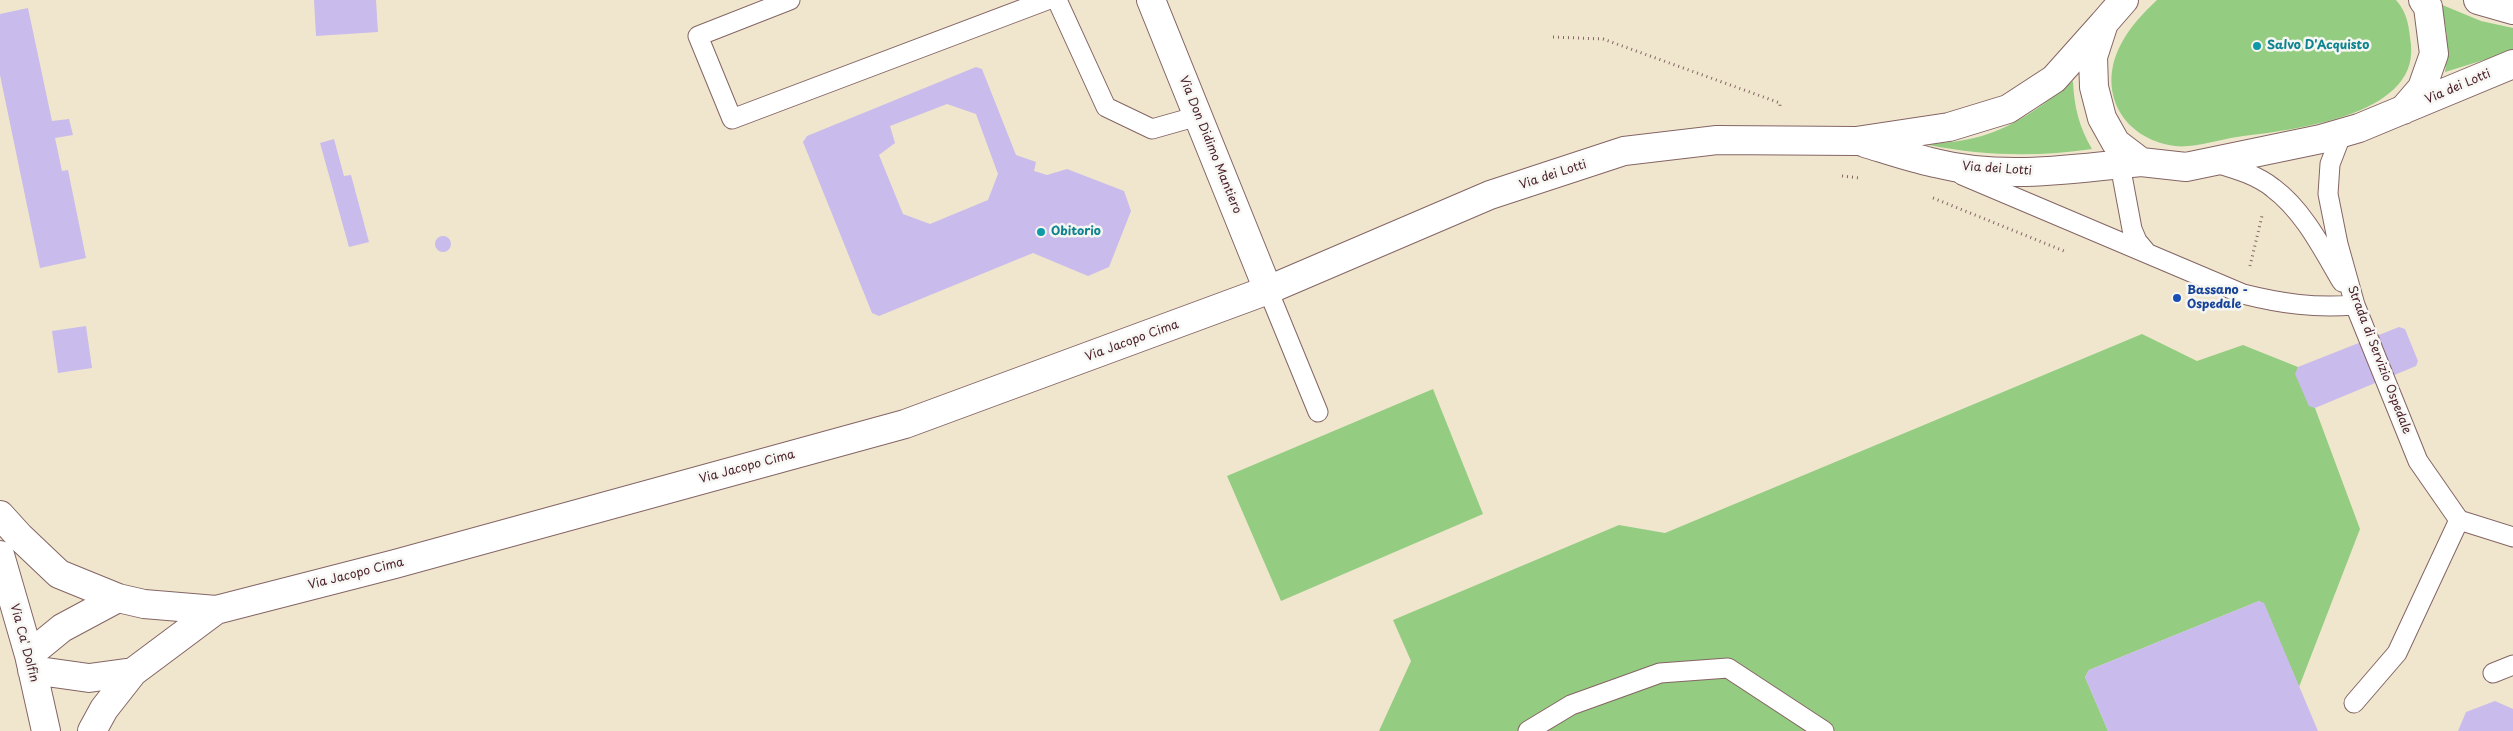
<!DOCTYPE html>
<html>
<head>
<meta charset="utf-8">
<style>
	body { margin:0 }
	canvas { display:block; background:#f0e6ce }
</style>
</head>
<body>
<canvas width="2513" height="731"></canvas>
<script>
const ctx = document.querySelector('canvas').getContext('2d');
ctx.lineJoin = 'round';
function fillPath(path, color) { ctx.fillStyle = color; ctx.fill(path, 'evenodd'); }
function stroke(path, color, width, dash) { ctx.strokeStyle = color; ctx.lineWidth = width; ctx.lineCap = dash ? 'butt' : 'round'; ctx.setLineDash(dash || []); ctx.stroke(path); }
function label(font, color, halo, rows, align = 'center') {
  ctx.font = font + ' "Playpen Sans",sans-serif'; ctx.lineWidth = 5; ctx.setLineDash([]); ctx.textBaseline = 'middle'; ctx.strokeStyle = halo; ctx.fillStyle = color; for (const [text, x, y, turn = 0] of rows) {
    ctx.save(); ctx.translate(x, y); ctx.rotate((+turn || 0) * Math.PI / 180); ctx.textAlign = isNaN(turn) ? turn : align; if (halo) ctx.strokeText(text, 0, 0); ctx.fillText(text, 0, 0); ctx.restore();
  }
}
const green = new Path2D(`
	M 2157,0 L 2396,0 C 2408,13 2409,28 2411,45 C 2418,118 2288,130 2237,137 C 2217,140 2189,150 2169,145 C 2120,135 2097,89 2121,44 C 2130,27 2143,13 2157,0 Z
	M 2440,4 L 2481,21 L 2513,28 L 2513,51 L 2445,72 C 2449,45 2448,31 2440,4 Z
	M 2073,81 C 2074,106 2079,127 2092,149 C 2038,157 1983,156 1929,145 C 1944,142 1959,142 1974,138 C 2012,129 2044,105 2073,81 Z
	M 2142,334 L 2197,361 L 2243,345 L 2298,367 L 2296,374 L 2309,405 L 2315,408 L 2360,529 L 2299,687 L 2264,604 L 2259,601 L 2089,670 L 2085,677 L 2108,731 L 1379,731 L 1411,661 L 1393,620 L 1619,525 L 1665,533 Z
	M 1433,389 L 1483,514 L 1281,601 L 1227,476 Z`);
const building = new Path2D(`
	M 314,0 L 376,0 L 378,32 L 316,36 Z
	M 28,8 L 52,121 L 69,119 L 73,135 L 55,138 L 62,171 L 68,170 L 86,258 L 40,268 L 0,75 L 0,14 Z
	M 976,67 L 982,69 L 1016,155 L 1036,162 L 1034,171 L 1047,175 L 1067,169 L 1124,191 L 1131,211 L 1109,267 L 1088,276 L 1033,253 L 879,316 L 872,313 L 803,142 L 807,136 ZM 947,104 L 976,114 L 998,174 L 988,200 L 930,224 L 903,214 L 879,155 L 895,143 L 890,126 Z
	M 334,139 L 344,176 L 351,175 L 369,242 L 349,247 L 320,143 Z
	M435 244a8 8 0 1 1 16 0a8 8 0 1 1-16 0Z
	M 86,326 L 92,368 L 58,373 L 52,331 Z
	M 2399,327 L 2405,329 L 2418,361 L 2416,366 L 2315,408 L 2309,406 L 2295,374 L 2298,367 Z
	M 2259,601 L 2264,603 L 2318,731 L 2108,731 L 2085,677 L 2089,670 Z
	M 2495,701 L 2513,709 L 2513,731 L 2458,731 L 2466,712 Z`);
const path = new Path2D(`
	M 1553,37 L 1603,39 L 1780,103 L 1780,108
	M 1842,176 L 1860,178
	M 1933,198 L 2064,251
	M 2250,266 L 2262,216`);
const service = new Path2D(`
	M 790,0 L 698,36 L 732,119 L 1047,0
	M 1057,0 L 1106,107 L 1152,129 L 1198,116
	M 2342,133 L 2330,164 L 2328,194 L 2338,244 L 2355,305 L 2418,461 L 2459,520 L 2513,537
	M 2118,154 L 2132,229 L 2137,241 L 2147,253
	M 2216,163 C 2236,169 2257,175 2273,188 C 2304,211 2323,250 2342,282
	M 1962,175 L 2243,294 C 2283,304 2314,308 2355,305
	M 1268,290 L 1318,412
	M 2493,673 L 2513,665
	M 2354,703 L 2397,653 L 2459,520
	M 1528,731 L 1571,705 L 1660,673 L 1728,668 L 1824,731`);
const minor = new Path2D(`
	M 1151,0 L 1268,290`);
const tertiary = new Path2D(`
	M 2124,0 L 2104,23 L 2093,57 L 2094,87 L 2102,118 L 2116,143 L 2141,162 L 2186,167 L 2321,139 L 2359,128 L 2513,64
	M 2478,0 L 2513,10
	M 2403,110 L 2422,88 L 2434,54 L 2428,7 L 2423,0
	M 1865,143 C 1888,150 1911,158 1935,163 C 2002,180 2073,169 2141,162
	M 0,515 L 20,537 L 59,574 L 118,598 L 144,604 L 216,610 L 395,564 L 905,424 L 1268,290 L 1490,195 L 1624,151 L 1717,140 L 1856,141 L 1949,127 L 2008,109 L 2054,79 L 2104,23
	M 0,555 L 29,655 L 46,731
	M 29,655 L 62,628 L 118,598
	M 32,670 L 89,678 L 133,672
	M 92,731 L 104,709 L 133,672 L 216,610`);
const markers = [
	[2257,46,5,"#0f9aa8"],
	[1041,232,5,"#0f9aa8"],
	[2177,298,5,"#1a4fb4"]
];
const cultureNames = [
	["Salvo D'Acquisto",2267,46],
	["Obitorio",1051,232]
];
const streetNames = [
	["Via dei Lotti",2458,87,-23],
	["Via Don Didimo Mantiero",1210,145,68],
	["Via dei Lotti",1997,169,4],
	["Via dei Lotti",1553,175,-18],
	["Via Jacopo Cima",1132,341,-20],
	["Strada di Servizio Ospedale",2379,360,69],
	["Via Jacopo Cima",747,467,-15],
	["Via Jacopo Cima",356,574,-14],
	["Via Ca' Dolfin",24,643,75]
];
const transitNames = [
	["Bassano -",2187,291],
	["Ospedale",2187,305]
];
fillPath(green, '#94cd81');
fillPath(building, '#c9bbeb');
stroke(service, '#846564', 21);
stroke(minor, '#846564', 30);
stroke(tertiary, '#846564', 30);
stroke(path, '#846564', 3, [1, 4]);
stroke(service, '#fff', 19);
stroke(minor, '#fff', 28);
stroke(tertiary, '#fff', 28);
for (const [x, y, r, color] of markers) { const dot = new Path2D(); dot.arc(x, y, r, 0, 2 * Math.PI); ctx.fillStyle = color; ctx.fill(dot); stroke(dot, '#f6f6f2', 2); }
label('bold 12px', '#0d838f', '#f6f6f2', cultureNames, 'left');
label('12px', '#4a1f2b', '#f6f6f2', streetNames);
label('bold 12px', '#164399', '#f6f6f2', transitNames, 'left');
</script>
</body>
</html>
